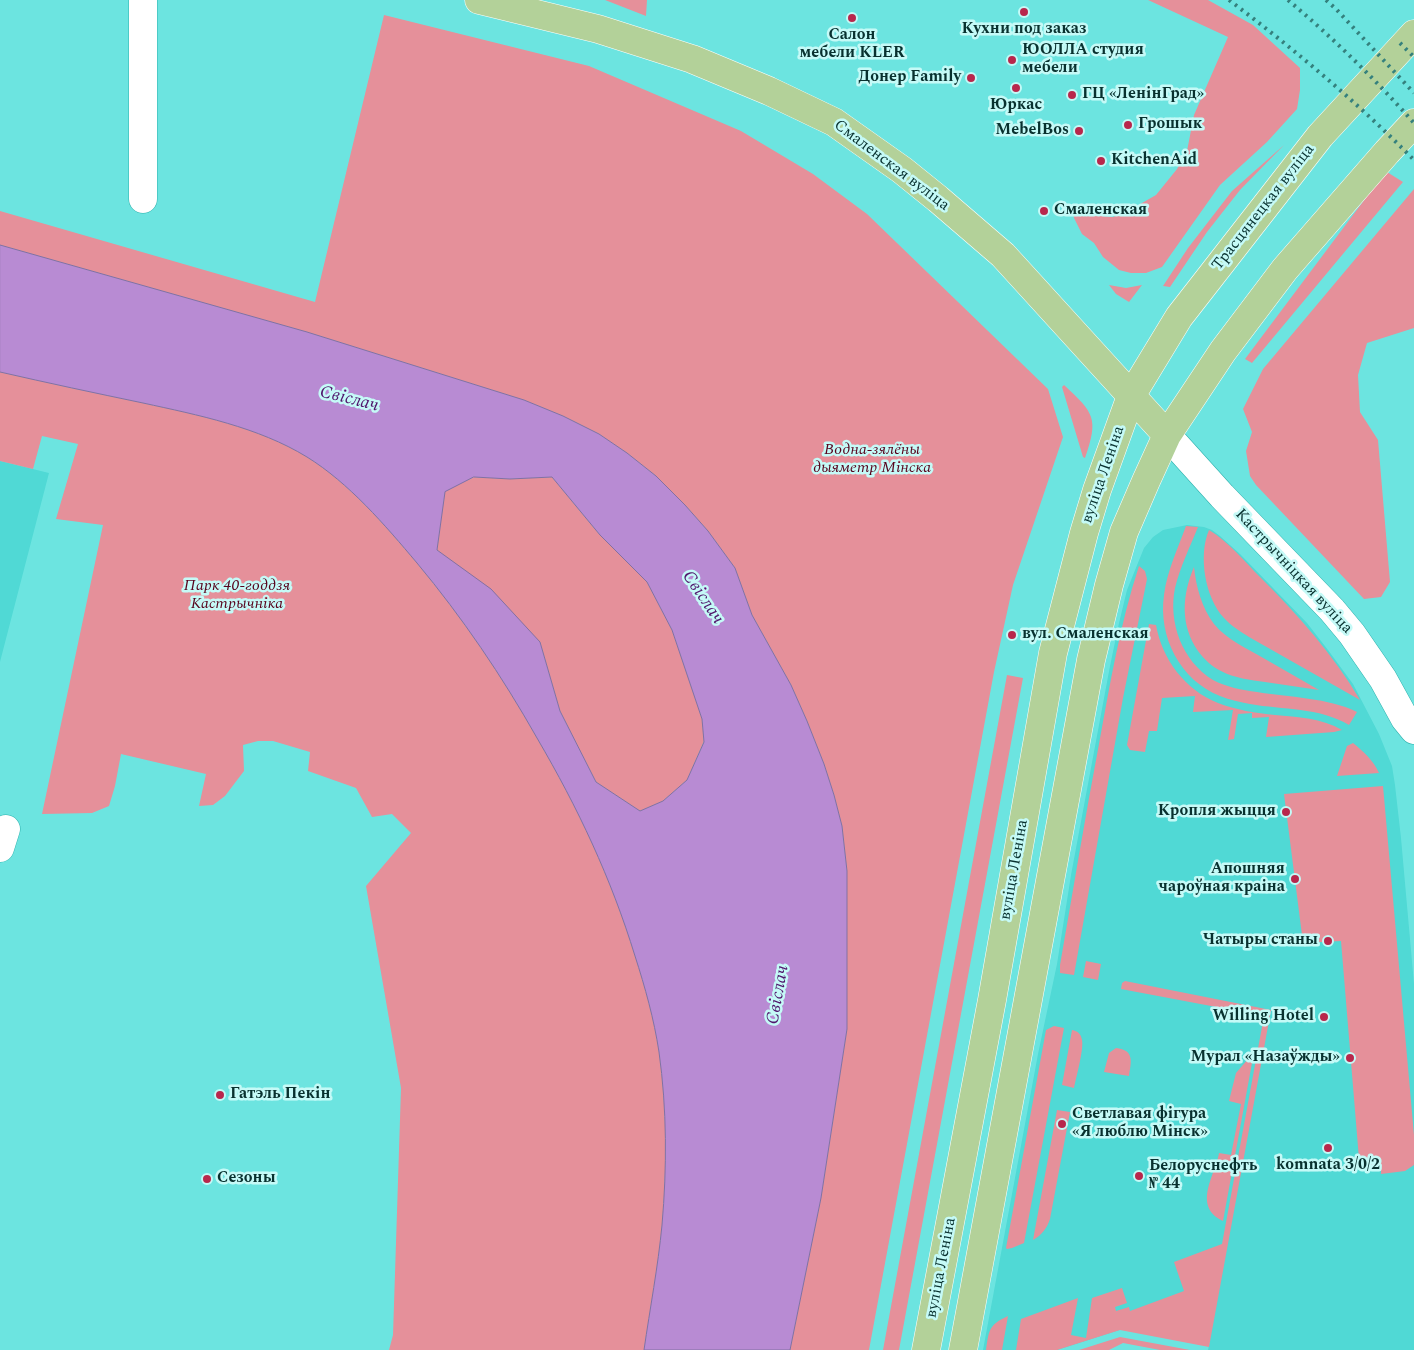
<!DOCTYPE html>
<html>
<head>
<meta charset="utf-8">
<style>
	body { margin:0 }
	canvas { display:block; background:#6ce4e0 }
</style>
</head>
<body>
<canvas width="1414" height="1350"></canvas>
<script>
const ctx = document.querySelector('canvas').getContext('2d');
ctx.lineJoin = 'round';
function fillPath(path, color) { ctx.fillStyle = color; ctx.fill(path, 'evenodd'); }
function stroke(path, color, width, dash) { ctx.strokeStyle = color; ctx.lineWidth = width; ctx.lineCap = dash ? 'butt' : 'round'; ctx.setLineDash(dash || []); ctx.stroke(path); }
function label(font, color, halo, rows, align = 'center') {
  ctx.font = font + ' Spectral,serif'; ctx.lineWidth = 5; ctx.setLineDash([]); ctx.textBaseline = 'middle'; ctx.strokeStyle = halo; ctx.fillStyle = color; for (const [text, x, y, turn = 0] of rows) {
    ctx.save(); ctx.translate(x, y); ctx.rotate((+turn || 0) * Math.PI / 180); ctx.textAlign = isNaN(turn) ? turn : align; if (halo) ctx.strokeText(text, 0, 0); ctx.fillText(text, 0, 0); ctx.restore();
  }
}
const built = new Path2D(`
	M 0,461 L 49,473 L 0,662 Z
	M 1187,525 L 1204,527 L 1212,530 L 1220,536 L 1240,554 L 1307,623 L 1328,650 L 1353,684 L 1379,734 L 1392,766 L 1395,785 L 1401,838 L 1414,984 L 1414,1350 L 1208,1350 L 1210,1341 L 1132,1326 L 1057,1350 L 983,1350 L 1038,1054 L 1057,964 L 1071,875 L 1110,666 L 1119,623 L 1127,590 L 1144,548 L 1153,537 L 1163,530 Z`);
const green = new Path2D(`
	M 605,0 L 647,0 L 646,16 Z
	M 1148,0 L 1208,0 L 1253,25 L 1300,68 L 1300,90 L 1297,109 L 1267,142 L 1220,185 L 1162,267 L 1146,273 L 1131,273 L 1119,270 L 1103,257 L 1094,243 L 1082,234 L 1074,218 L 1072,208 L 1091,215 L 1113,217 L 1135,207 L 1156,195 L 1177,169 L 1187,151 L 1194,115 L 1228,37 Z
	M 384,15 L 589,66 L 741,131 L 813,174 L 867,214 L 1048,389 L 1063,437 L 1013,585 L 994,672 L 869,1350 L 790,1350 L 821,1198 L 847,1029 L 847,871 L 842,826 L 834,795 L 824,764 L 807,721 L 791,685 L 752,615 L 735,568 L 708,531 L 685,505 L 656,476 L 627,453 L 599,434 L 563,416 L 524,400 L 307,332 L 0,245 L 0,211 L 315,302 Z
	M 1284,145 L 1240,190 L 1207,232 L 1170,287 L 1163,286 L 1188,248 L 1232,191 Z
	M 1387,172 L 1403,182 L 1252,363 L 1245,359 L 1368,195 Z
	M 1414,189 L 1414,328 L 1367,343 L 1358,375 L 1360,412 L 1378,440 L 1390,582 L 1381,597 L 1364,599 L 1256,485 L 1250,476 L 1246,451 L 1252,432 L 1243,409 L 1263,369 Z
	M 1109,285 L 1126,288 L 1142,285 L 1129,302 L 1116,294 Z
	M 0,372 C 48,383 95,393 143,403 C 198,415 258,427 307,457 C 349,483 385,525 417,563 C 462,617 502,676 537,738 C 578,808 611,878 635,956 C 645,987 654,1019 659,1052 C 667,1109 667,1168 662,1225 C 658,1267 650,1308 644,1350 L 389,1350 L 393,1335 L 401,1088 L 366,886 L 411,833 L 392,814 L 372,817 L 356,788 L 308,771 L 310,752 L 273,741 L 258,741 L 243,745 L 244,771 L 225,796 L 213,805 L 199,806 L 206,774 L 121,754 L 115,786 L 109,806 L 92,813 L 42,814 L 103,525 L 56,519 L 78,444 L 42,436 L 33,469 L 0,461 Z
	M 1064,385 C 1094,413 1099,418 1085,458 L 1083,457 L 1062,387 Z
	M 474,477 L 510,479 L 552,477 L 600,535 L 647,582 L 672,630 L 702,719 L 704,741 L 687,780 L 663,801 L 640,811 L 596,782 L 560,711 L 540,642 L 437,550 L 445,491 Z
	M 1186,526 L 1198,527 C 1190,547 1180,567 1175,588 C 1168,622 1182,661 1213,680 C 1226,687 1242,690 1257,692 C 1287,697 1330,698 1357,712 L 1349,725 C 1319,707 1283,710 1250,704 C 1240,702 1230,700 1220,696 C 1180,680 1158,637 1164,595 C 1167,571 1178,548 1186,526 Z
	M 1209,530 C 1229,542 1244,561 1260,577 C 1298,615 1333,654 1360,700 L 1249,637 C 1240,631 1231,626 1224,618 C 1205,598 1198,555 1209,530 Z
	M 1139,566 L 1145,571 L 1147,579 L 1123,698 L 1074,975 L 1060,973 L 1060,965 C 1073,891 1085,817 1099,744 C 1110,684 1120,624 1139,566 Z
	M 1194,567 C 1196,587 1202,608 1214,624 C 1227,640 1248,649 1265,659 C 1283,669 1301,680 1319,690 C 1301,687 1283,685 1265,682 C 1251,680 1234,678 1221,671 C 1212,667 1204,659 1198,651 C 1180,625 1182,595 1194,567 Z
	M 1149,624 L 1156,625 C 1162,659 1185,690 1218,703 C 1236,710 1256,713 1275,715 C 1297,717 1322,718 1342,730 L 1334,732 L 1266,737 L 1269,717 L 1252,718 L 1252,713 L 1238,714 L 1234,739 L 1228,740 L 1233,710 L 1193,712 L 1195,696 L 1162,698 L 1157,731 L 1149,731 L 1145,752 L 1130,750 L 1127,745 Z
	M 1007,675 L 1023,678 L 899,1350 L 883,1350 Z
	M 1353,743 C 1364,752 1373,760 1379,773 L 1337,776 L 1347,746 Z
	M 1383,786 L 1414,1135 L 1414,1165 L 1405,1171 L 1381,1174 L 1381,1169 L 1360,1171 L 1341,941 L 1303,943 L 1284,794 Z
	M 1086,961 L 1101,964 L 1098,980 L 1083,977 Z
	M 1125,981 L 1271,1010 L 1209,1347 L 1120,1330 L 1057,1350 L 1016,1350 L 1021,1319 L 1078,1298 L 1071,1335 L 1086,1338 L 1092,1298 L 1122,1288 L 1127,1303 L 1115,1307 L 1116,1311 L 1129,1307 L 1130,1311 L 1184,1291 L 1174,1262 L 1222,1244 L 1264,1016 L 1121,989 L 1122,983 Z
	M 1054,1026 L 1064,1028 L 1024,1243 L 1012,1248 L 1007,1249 L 1006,1248 L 1046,1030 Z
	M 1072,1030 C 1078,1031 1081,1034 1082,1040 C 1084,1049 1076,1078 1074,1088 L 1062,1085 Z
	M 1116,1048 C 1135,1050 1131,1062 1129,1076 L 1104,1072 L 1109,1053 Z
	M 1254,1052 L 1223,1221 C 1192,1206 1215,1176 1219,1153 L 1231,1155 L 1241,1104 L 1229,1101 L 1236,1073 Z
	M 1057,1110 L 1070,1112 L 1050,1219 C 1047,1228 1042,1235 1033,1240 Z
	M 1008,1316 L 1002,1350 L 986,1350 C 989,1331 988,1325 1008,1316 Z
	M 1120,1337 L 1190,1350 L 1160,1350 L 1123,1343 L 1109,1350 L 1079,1350 Z`);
const water = new Path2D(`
	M 0,245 L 307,332 L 524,400 L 563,416 L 599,434 L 627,453 L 656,476 L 685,505 L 708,531 L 735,568 L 752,615 L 791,685 L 807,721 L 824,764 L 834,795 L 842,826 L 847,871 L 847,1029 L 821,1198 L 790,1350 L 644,1350 C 650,1308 658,1267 662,1225 C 667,1168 667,1109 659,1052 C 654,1019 645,987 635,956 C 611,878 578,808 537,738 C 502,676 462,617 417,563 C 385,525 349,483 307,457 C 258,427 198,415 143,403 C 95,393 48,383 0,372 ZM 474,477 L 510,479 L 552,477 L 600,535 L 647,582 L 672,630 L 702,719 L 704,742 L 687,780 L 663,801 L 640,811 L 596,782 L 560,711 L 540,642 L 491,589 L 437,550 L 445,492 Z`);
const minor = new Path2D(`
	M 143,0 L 143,199
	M 1167,435 L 1222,496 L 1332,610 L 1352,634 L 1383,679 L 1405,719 L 1414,730
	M 0,848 L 6,829`);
const major = new Path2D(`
	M 479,0 L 598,29 L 692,59 L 769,91 L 834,122 L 902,170 L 938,199 L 1003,255 L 1167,435
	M 926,1350 L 992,1000 L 1053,653 L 1084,533 L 1097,490 L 1131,396 L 1179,317 L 1320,136 L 1414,34
	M 963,1350 L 1091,660 L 1109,585 L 1124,532 L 1146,481 L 1167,435 L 1223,351 L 1285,269 L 1387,152 L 1414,123`);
const rail = new Path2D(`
	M 1229,0 C 1294,49 1357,102 1414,160
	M 1288,0 C 1333,38 1375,79 1414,123
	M 1326,0 L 1336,9 L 1414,93
	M 1400,43 L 1414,57`);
const markers = [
	[1024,12,5,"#b8274c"],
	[852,18,5,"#b8274c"],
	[1012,60,5,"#b8274c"],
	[971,78,5,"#b8274c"],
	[1016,88,5,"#b8274c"],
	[1072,95,5,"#b8274c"],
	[1128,125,5,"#b8274c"],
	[1079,131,5,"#b8274c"],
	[1101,161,5,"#b8274c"],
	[1044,211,5,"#b8274c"],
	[1012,635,5,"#b8274c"],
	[1286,812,5,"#b8274c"],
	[1295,879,5,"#b8274c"],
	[1328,941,5,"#b8274c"],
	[1324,1017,5,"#b8274c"],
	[1350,1058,5,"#b8274c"],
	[220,1095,5,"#b8274c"],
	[1062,1124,5,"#b8274c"],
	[1328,1148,5,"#b8274c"],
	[1139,1176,5,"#b8274c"],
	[207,1179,5,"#b8274c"]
];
const poiNames = [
	["Кухни под заказ",1024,30,"center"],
	["Салон",852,36,"center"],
	["мебели KLER",852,54,"center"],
	["ЮОЛЛА студия",1022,51],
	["мебели",1022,69],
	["Донер Family",961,78,"right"],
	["ГЦ «ЛенінГрад»",1082,95],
	["Юркас",1016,106,"center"],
	["Грошык",1138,125],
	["MebelBos",1069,131,"right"],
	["KitchenAid",1111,161],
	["Смаленская",1054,211],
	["вул. Смаленская",1022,635],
	["Кропля жыцця",1276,812,"right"],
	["Апошняя",1285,870,"right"],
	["чароўная краіна",1285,888,"right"],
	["Чатыры станы",1318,941,"right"],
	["Willing Hotel",1314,1017,"right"],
	["Мурал «Назаўжды»",1340,1058,"right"],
	["Гатэль Пекін",230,1095],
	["Светлавая фігура",1072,1115],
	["«Я люблю Мінск»",1072,1133],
	["komnata 3/0/2",1328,1166,"center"],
	["Белоруснефть",1149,1167],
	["№ 44",1149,1185],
	["Сезоны",217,1179]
];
const streetNames = [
	["Смаленская вуліца",891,166,37],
	["Трасцянецкая вуліца",1264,208,-52],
	["вуліца Леніна",1104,475,-71],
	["Кастрычніцкая вуліца",1293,572,47],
	["вуліца Леніна",1015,870,-80],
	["вуліца Леніна",942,1268,-79]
];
const parkNames = [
	["Водна-зялёны",872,451],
	["дыяметр Мінска",872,469],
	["Парк 40-годдзя",237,587],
	["Кастрычніка",237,605]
];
const waterNames = [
	["Свіслач",349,400,14],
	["Свіслач",702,598,56],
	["Свіслач",779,995,-80]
];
fillPath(built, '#50d9d5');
fillPath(green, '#e5909a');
fillPath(water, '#b88bd3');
stroke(water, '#8370a2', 1);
stroke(minor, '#2db1ad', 29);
stroke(major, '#fff', 29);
stroke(minor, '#fff', 28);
stroke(major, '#b3d199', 28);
stroke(rail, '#34807d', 4, [2.5, 5]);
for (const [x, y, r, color] of markers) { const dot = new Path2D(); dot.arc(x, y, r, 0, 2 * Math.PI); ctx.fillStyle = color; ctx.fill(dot); stroke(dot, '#c5faf7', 2); }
label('bold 16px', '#08312f', '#c5faf7', poiNames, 'left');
label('16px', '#08312f', '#c5faf7', streetNames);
label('italic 16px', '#57031c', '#c5faf7', parkNames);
label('italic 18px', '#50166c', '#c5faf7', waterNames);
</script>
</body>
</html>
